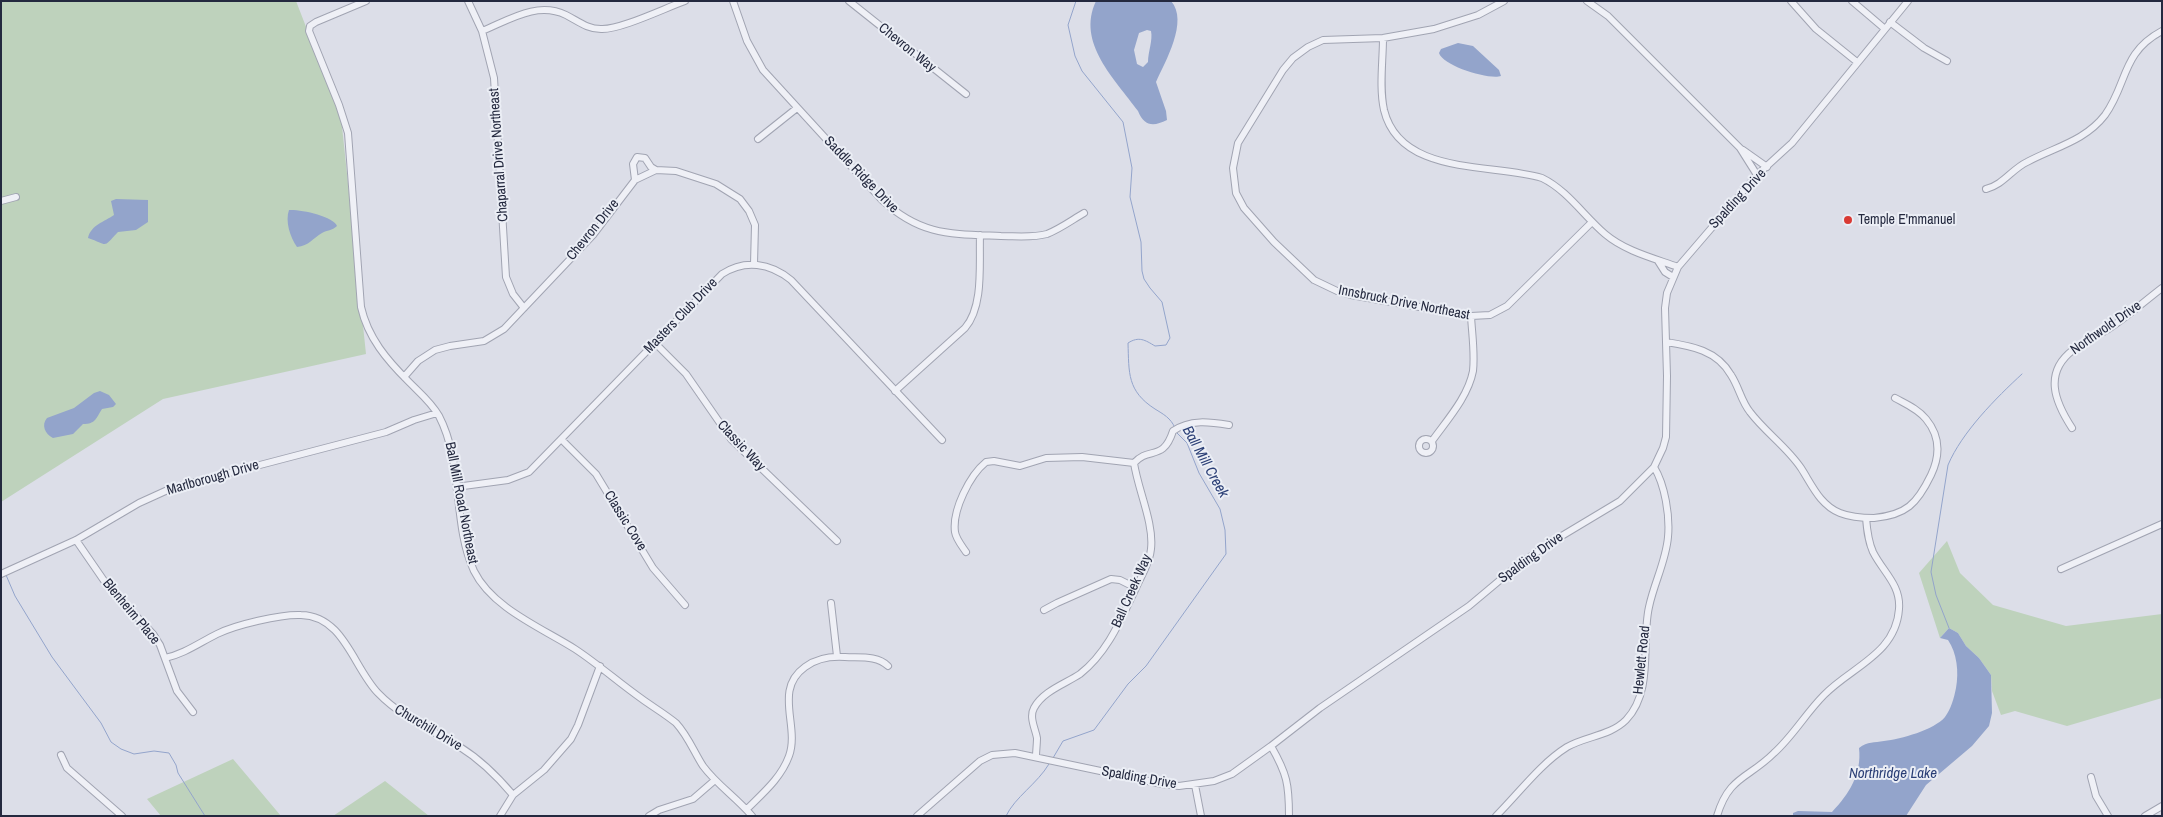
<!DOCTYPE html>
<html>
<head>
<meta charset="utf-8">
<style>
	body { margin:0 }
	#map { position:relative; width:2163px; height:817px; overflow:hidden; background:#dcdee8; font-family:"Archivo Narrow",sans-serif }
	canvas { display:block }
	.frame { position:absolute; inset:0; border:2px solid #24293f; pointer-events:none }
</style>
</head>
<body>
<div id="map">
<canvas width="2163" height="817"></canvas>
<div class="frame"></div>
</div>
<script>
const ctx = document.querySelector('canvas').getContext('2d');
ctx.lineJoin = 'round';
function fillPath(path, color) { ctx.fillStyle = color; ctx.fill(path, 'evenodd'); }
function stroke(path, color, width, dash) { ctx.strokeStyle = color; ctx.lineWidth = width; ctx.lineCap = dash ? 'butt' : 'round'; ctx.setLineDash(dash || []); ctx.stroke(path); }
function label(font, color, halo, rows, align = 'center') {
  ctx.font = font + ' "Archivo Narrow",sans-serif'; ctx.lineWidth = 4; ctx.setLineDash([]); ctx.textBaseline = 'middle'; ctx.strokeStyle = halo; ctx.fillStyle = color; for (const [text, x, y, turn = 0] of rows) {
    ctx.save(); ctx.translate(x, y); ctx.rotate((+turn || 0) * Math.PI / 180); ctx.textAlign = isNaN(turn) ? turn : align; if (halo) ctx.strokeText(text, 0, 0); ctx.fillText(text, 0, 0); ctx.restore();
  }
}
const green = new Path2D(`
	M 1,1 L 296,1 L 341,117 L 366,354 L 163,399 L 1,502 Z
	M 1947,541 L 1960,573 L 1993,605 L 2066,626 L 2162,614 L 2162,698 L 2067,726 L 2015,711 L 2001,715 L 1992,691 L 1991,675 L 1979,658 L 1966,646 L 1958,633 L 1949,628 L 1940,638 L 1919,573 Z
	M 233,759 L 281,816 L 161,816 L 147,799 Z
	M 385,781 L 429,816 L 333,816 Z`);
const water = new Path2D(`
	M 1096,1 L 1171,1 C 1189,21 1165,62 1156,82 L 1166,111 L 1167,120 C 1153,127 1144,126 1138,111 C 1115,79 1076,43 1096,1 ZM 1147,30 L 1151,31 C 1153,40 1148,52 1148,62 L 1143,67 L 1137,64 L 1134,50 L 1139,33 Z
	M 1458,43 L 1473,46 L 1499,70 L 1501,76 C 1489,80 1443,66 1439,53 L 1441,49 Z
	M 116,199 L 148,200 L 148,222 L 136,230 L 118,232 C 102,249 109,245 88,238 C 91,225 104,222 114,215 L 111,201 Z
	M 289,210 C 299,209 334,216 337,226 C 332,231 327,230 322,233 C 313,238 309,246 297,247 C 290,237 285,221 289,210 Z
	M 100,391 L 109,395 L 116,404 L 113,407 L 102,409 C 96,418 96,424 83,424 L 73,434 L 53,438 C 45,434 41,425 47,418 L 74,408 L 94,393 Z
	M 1949,628 L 1958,633 L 1966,646 L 1979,658 L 1991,675 L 1992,713 L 1989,726 L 1972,746 L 1926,785 L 1906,816 L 1793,815 L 1793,813 L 1798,811 L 1832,812 C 1849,794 1862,774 1859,748 C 1868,741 1874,743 1884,741 C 1901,739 1934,730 1945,717 C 1951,709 1954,698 1956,688 C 1959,672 1957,653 1948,640 L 1940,638 Z`);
const stream = new Path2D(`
	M 1076,1 L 1068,25 L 1075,56 L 1082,71 L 1123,122 L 1132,168 L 1130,197 L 1141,242 L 1142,271 L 1144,279 L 1150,288 L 1162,302 L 1170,338 L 1166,345 L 1155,346 C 1145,340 1139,336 1128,343 C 1129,373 1127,391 1155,409 C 1163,414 1171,418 1175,428
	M 6,575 L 15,596 L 52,657 L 101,723 L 111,742 L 121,749 L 134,754 L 154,751 L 169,753 L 176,765 L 178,773 L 205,816
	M 1949,628 L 1936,595 L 1931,572 L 1948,465 C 1962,432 1996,398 2022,374
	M 1053,758 L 1063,741 L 1094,730 L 1128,684 L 1146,666 L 1226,554 L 1225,530 L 1220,509 L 1199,473 L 1187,443 L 1176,432
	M 1006,816 C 1015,797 1037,784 1049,764`);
const minor = new Path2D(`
	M 366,1 L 316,22 L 310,26 L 309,31 L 339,105 L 348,133 L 361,307 C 368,338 387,360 409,382 C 420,393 432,403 439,416 C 464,464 452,523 474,571 C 492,608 542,628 575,649 C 598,664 619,683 642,699 C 653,707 665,714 676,723 C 688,736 694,752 703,766 C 717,785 737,798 752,816
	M 468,1 L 482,31 L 494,78 L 506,277 L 513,294 L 524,308
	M 733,1 L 747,41 L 763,70 L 882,200 C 921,236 951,234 1001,236 C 1016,236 1032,238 1047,234 C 1060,229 1072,220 1084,213
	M 849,1 L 966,94
	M 1504,1 L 1478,15 L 1434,29 L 1383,38 L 1323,40 L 1308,47 L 1293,58 L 1283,70 L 1238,143 L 1233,168 L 1236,193 L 1244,208 L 1274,242 L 1314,280 L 1337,291 L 1351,295 L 1471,316 L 1490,315 L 1507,306 L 1592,222
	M 1587,1 L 1608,16 L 1740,148 L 1757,175
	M 1791,1 L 1816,29 L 1857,62
	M 1852,1 L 1885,29
	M 1890,22 L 1924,48 L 1947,61
	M 482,31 C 509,20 537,1 566,15 C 578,21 587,29 601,29 C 620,30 665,8 685,1
	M 1383,38 C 1383,61 1379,87 1384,110 C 1400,176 1491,163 1542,178 C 1567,190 1584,216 1605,234 C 1625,251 1653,258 1678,267
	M 758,139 L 797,108
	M 1743,150 L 1767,167
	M 635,180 L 633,164 L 637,157 L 645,158 L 651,167 L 656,170
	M 1986,189 C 2003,185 2012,169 2027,162 C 2055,147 2085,141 2105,115 C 2128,83 2121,53 2162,31
	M 1,201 L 16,197
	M 1658,261 L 1665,272 L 1673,277
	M 1666,342 C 1691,346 1717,350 1731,375 C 1739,387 1741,401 1750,412 C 1765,432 1787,447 1801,468 C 1812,485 1820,505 1840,513 C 1850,517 1863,518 1874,518 C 1906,515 1917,504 1931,475 C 1940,456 1941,437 1926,419 C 1918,409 1906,404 1895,398
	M 655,343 L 686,374 L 731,439 L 837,541
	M 404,377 L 418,361 L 435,350 L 450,346 L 484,341 L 504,329 L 593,235 L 635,180 L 656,170 L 676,171 L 716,184 L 740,199 L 749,211 L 755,225 L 754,264
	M 895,391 L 965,328 C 984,306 979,264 980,235
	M 2072,428 C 2055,402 2043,373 2073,350 C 2085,341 2098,336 2110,328 C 2128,316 2145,301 2162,288
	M1419 446a7 7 0 1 1 14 0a7 7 0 1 1-14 0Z
	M 562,440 L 596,474 L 653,568 L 685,605
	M 1432,441 C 1447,420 1468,397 1473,371 C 1475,353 1472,334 1471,316
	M 1134,463 C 1149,446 1163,462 1173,431 C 1190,419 1210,422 1229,425
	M 456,487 L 508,480 L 529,472 L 722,274 C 745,259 770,263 791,280 L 942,440
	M 76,540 L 107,585 L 153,634 L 160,645 L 177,691 L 193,712
	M 966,552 C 962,546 956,539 955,532 C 952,510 970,475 986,462 L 994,461 L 1020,466 L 1046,458 L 1082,457 L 1134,463
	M 2061,569 L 2162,524
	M 1,574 L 76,540 L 139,503 L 172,488 L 386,432 L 414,420 L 437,413
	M 831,603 L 837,656
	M 1044,610 L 1057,603 L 1111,579 L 1120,580 L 1136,588
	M 165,658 C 184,654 199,643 217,634 C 235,625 281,614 301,615 C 344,616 353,667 378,693 C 401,717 432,730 460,747 C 481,760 497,776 513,795
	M 1271,746 C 1287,774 1289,784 1289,816
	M 61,755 L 67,768 L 122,816
	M 1036,757 C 1036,751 1037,744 1037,738 C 1035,728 1029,717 1034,708 C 1043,691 1065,684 1080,674 C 1108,652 1121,619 1136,588 C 1141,576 1150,563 1151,549 C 1154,523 1138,490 1134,463
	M 2091,777 L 2096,796 L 2108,816
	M 1195,785 L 1201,816
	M 747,809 C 763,793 781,778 789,756 C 800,726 773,690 805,667 C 817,658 830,656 845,657 C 859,658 877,655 888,666
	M 500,816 L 513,795 L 544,770 L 571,739 L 578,725 L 600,666
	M 649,816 L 659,810 L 693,799 L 715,780
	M 917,816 L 980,761 L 992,755 L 1015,753 L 1162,784 L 1179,786 L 1214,781 L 1232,774 L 1271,746 L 1320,708 L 1469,606 L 1518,565 L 1550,543 L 1620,501 L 1654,467 L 1663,448 L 1666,437 L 1667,376 L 1665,308 L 1667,293 L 1678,267 L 1757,175 L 1792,143 L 1908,1
	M 1496,816 C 1519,793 1540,764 1567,747 C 1586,736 1610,736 1626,720 C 1654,691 1641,642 1649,607 C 1654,583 1666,561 1668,537 C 1670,516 1665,485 1654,467
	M 1717,816 C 1729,776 1748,779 1774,753 C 1793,736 1806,713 1824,695 C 1851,667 1896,654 1899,609 C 1901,585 1883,572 1873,552 C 1868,541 1867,530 1866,518
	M 2145,816 L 2162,806`);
const markers = [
	[1848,220,5,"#d93a34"]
];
const streetNames = [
	["Chevron Way",907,48,39],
	["Chaparral Drive Northeast",499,155,-94],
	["Saddle Ridge Drive",861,175,46],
	["Spalding Drive",1738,199,-47],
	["Chevron Drive",593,230,-51],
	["Innsbruck Drive Northeast",1404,303,11],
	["Masters Club Drive",681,316,-46],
	["Northwold Drive",2106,328,-35],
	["Classic Way",741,446,47],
	["Marlborough Drive",213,478,-16],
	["Ball Mill Road Northeast",461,503,79],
	["Classic Cove",625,521,58],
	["Spalding Drive",1531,558,-36],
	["Ball Creek Way",1132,591,-66],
	["Blenheim Place",131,612,50],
	["Hewlett Road",1642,660,-84],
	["Churchill Drive",428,728,31],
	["Spalding Drive",1139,778,10]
];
const poiNames = [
	["Temple E'mmanuel",1858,220]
];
const waterNames = [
	["Ball Mill Creek",1205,462,61],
	["Northridge Lake",1893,774]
];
fillPath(green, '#bed2bc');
fillPath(water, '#93a4cb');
stroke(stream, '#93a4cb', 1);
stroke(minor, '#a1a4b2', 8);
stroke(minor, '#eff0f6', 6);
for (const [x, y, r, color] of markers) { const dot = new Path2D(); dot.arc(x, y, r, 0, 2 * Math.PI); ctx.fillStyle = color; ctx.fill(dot); stroke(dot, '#ebeef5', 2); }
label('14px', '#24293f', '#ebeef5', streetNames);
label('14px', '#24293f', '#ebeef5', poiNames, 'left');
label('italic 15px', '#2b3f76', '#ebeef5', waterNames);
</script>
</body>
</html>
